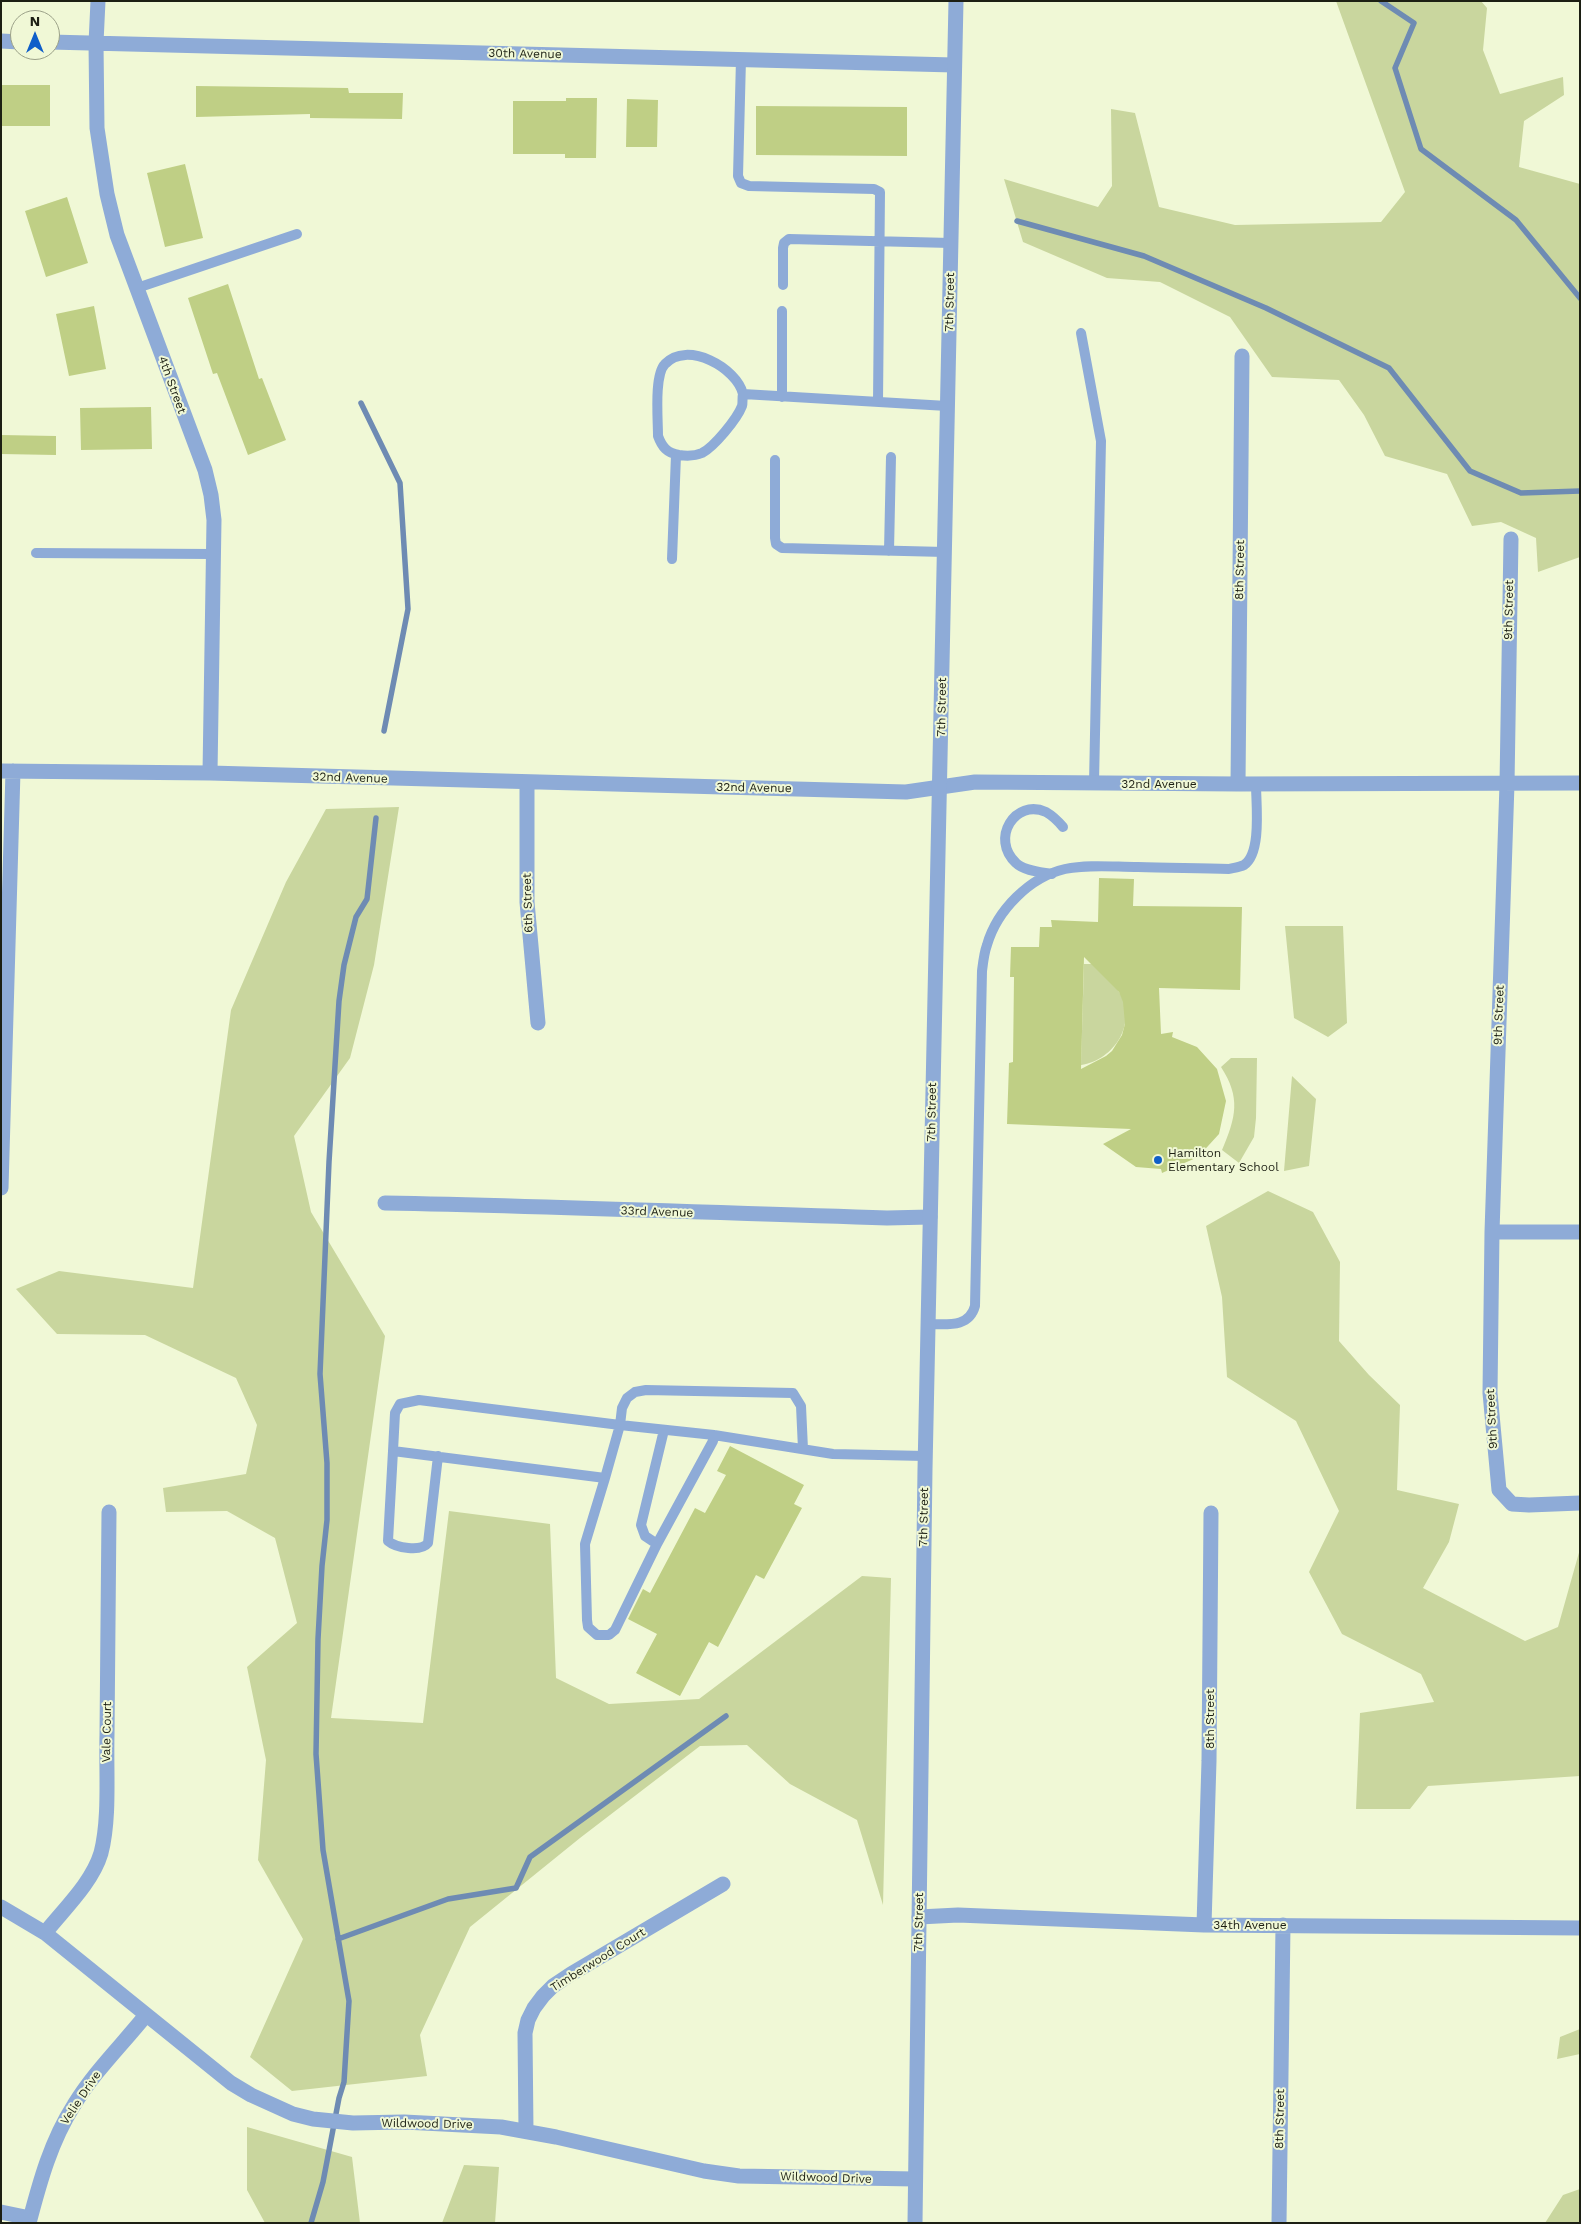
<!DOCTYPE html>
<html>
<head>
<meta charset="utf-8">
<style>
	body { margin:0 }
	#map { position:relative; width:1581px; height:2224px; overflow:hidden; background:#f0f8d6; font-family:"Work Sans",sans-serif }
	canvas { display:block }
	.frame { position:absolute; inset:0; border:2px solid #1c1f13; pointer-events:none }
	.north { position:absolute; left:10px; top:10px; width:50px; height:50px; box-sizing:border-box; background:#f0f8d6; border:1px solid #9ba188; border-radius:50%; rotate:0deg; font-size:14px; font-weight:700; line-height:20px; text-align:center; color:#1c1f13 }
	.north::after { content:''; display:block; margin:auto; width:18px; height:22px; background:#0f5fc9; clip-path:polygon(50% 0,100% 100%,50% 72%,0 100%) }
</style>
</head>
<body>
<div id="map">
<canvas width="1581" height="2224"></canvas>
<div class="frame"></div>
<div class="north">N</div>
</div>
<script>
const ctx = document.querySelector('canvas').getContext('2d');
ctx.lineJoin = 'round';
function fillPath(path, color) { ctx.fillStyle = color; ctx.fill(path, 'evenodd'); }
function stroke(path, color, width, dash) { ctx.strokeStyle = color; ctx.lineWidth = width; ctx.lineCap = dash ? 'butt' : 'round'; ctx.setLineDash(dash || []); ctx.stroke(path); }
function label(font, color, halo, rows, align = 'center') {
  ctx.font = font + ' "Work Sans",sans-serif'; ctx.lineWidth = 4; ctx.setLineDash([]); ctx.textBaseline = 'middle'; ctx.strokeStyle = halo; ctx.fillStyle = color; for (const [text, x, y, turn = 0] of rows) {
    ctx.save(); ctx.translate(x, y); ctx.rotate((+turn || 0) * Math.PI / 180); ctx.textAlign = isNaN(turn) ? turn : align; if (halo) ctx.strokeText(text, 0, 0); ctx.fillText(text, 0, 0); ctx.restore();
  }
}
const green = new Path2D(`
	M 1336,1 L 1481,1 L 1487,8 L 1483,50 L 1500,94 L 1563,77 L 1564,95 L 1524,121 L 1519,167 L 1580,184 L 1580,557 L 1538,572 L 1536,538 L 1501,522 L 1472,526 L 1447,474 L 1385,456 L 1364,415 L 1339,380 L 1272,377 L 1230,317 L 1160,282 L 1107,278 L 1023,242 L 1004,179 L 1098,207 L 1112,186 L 1111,109 L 1135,113 L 1159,207 L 1235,225 L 1381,222 L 1405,192 Z
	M 399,807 L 374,965 L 350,1058 L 294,1136 L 311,1212 L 385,1336 L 331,1718 L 423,1723 L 449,1511 L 550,1524 L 556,1678 L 609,1704 L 699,1699 L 862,1576 L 891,1578 L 883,1905 L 857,1820 L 790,1784 L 747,1745 L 700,1746 L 580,1838 L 470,1927 L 420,2035 L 427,2076 L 292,2091 L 250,2057 L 303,1939 L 258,1860 L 266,1760 L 247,1667 L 297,1623 L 275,1538 L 227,1511 L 166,1512 L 163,1488 L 246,1474 L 257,1425 L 236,1378 L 145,1335 L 57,1334 L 16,1289 L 59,1271 L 193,1288 L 231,1010 L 286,882 L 326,809 Z
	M 1285,926 L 1343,926 L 1347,1023 L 1328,1037 L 1294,1018 Z
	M 1084,964 L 1096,964 C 1104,973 1113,982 1119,992 C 1138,1022 1115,1060 1081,1065 Z
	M 1231,1058 L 1257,1058 L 1256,1118 L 1254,1137 L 1239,1163 L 1222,1150 C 1236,1117 1241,1098 1221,1067 Z
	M 1292,1076 L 1316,1099 L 1309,1166 L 1284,1171 Z
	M 1268,1191 L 1313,1212 L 1340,1262 L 1339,1341 L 1369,1375 L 1400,1405 L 1397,1490 L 1459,1504 L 1449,1542 L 1423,1588 L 1525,1641 L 1558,1627 L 1580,1549 L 1580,1776 L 1428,1786 L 1410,1809 L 1356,1809 L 1360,1713 L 1434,1702 L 1421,1674 L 1342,1634 L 1309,1572 L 1339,1511 L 1296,1421 L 1227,1377 L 1222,1297 L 1206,1226 Z
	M 1580,2029 L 1580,2054 L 1557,2059 L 1560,2037 Z
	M 247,2127 L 352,2157 L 360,2223 L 265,2223 L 247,2190 Z
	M 464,2165 L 499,2167 L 495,2223 L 442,2223 Z
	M 1580,2189 L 1580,2223 L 1545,2223 L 1563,2195 Z`);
const stream = new Path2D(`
	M 1381,1 L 1414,23 L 1395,68 L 1421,149 L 1516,220 L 1580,298
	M 1017,221 L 1144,256 L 1266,308 L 1389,368 L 1470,471 L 1521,493 L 1580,491
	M 361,403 L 400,483 L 408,609 L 384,731
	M 338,1939 L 448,1899 L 516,1888 L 530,1857 L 726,1716
	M 311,2223 L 323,2182 L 339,2098 L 344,2082 L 349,2001 L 323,1850 L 316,1754 L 318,1639 L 322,1566 L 327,1520 L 327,1463 L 320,1374 L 329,1162 L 339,1001 L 344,965 L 356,917 L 367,899 L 376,818`);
const building = new Path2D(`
	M 1,85 L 50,85 L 50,126 L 1,126 Z
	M 196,86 L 348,88 L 349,93 L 403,93 L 402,119 L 310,118 L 310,114 L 196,117 Z
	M 566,98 L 597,98 L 596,158 L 565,158 L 565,154 L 513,154 L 513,101 L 566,101 Z
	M 627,99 L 658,100 L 657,147 L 626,147 Z
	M 756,106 L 907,107 L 907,156 L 756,155 Z
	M 185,164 L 203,238 L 165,247 L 147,173 Z
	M 67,197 L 88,263 L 46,277 L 25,211 Z
	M 228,284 L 259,379 L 262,378 L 286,440 L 248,455 L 217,373 L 213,374 L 188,298 Z
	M 94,306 L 106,369 L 69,376 L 56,314 Z
	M 151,407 L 152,449 L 81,450 L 80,408 Z
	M 1,435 L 56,436 L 56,455 L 1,454 Z
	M 1099,878 L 1134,879 L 1133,906 L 1242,907 L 1240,990 L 1159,988 L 1161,1034 L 1173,1032 L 1172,1037 L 1197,1047 L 1217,1069 L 1226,1101 L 1219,1134 L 1198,1157 L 1162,1173 L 1161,1169 L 1136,1167 L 1103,1144 L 1131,1129 L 1007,1124 L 1009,1063 L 1013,1062 L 1014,977 L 1010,977 L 1011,947 L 1039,947 L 1040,927 L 1052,927 L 1051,920 L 1098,922 ZM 1084,957 L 1119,992 L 1123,1002 L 1125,1024 L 1122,1035 L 1112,1051 L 1106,1056 L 1081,1069 Z
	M 730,1446 L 804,1485 L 794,1504 L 802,1508 L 764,1579 L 756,1575 L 718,1647 L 709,1642 L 680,1696 L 636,1673 L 657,1634 L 628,1619 L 643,1589 L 650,1593 L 695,1508 L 705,1513 L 726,1475 L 717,1471 Z`);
const service = new Path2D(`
	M 741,59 L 738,176 L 741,183 L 749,186 L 874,189 L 880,192 L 878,402
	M 783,285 L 783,248 L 784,243 L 789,239 L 951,243
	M 137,288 L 297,234
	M 1081,333 L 1101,441 L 1094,783
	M 743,394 C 742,398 743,403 742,406 C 737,419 714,447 702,453 C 695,456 686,456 679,455 C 667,453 662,447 658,436 C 658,419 654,375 665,364 C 687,340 737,368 743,394 L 947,406
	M 782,397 L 782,311
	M 775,460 L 775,538 L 776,544 L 782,548 L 945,552
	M 889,551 L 891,457
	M 36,553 L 213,554
	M 672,559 L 676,455
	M 1052,874 C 1041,872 1024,871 1016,863 C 990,839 1015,798 1046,812 C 1053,816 1058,821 1063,827
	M 928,1324 C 947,1324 969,1328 975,1306 L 982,971 C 983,963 984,953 987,945 C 997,910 1030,877 1065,869 C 1089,864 1114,867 1138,867 C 1168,868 1198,868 1229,869 C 1233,868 1240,867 1244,865 C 1262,853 1256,804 1256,784
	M 714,1435 L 713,1441 L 657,1544 L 615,1630 L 609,1635 L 597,1635 L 588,1627 L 587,1620 L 585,1544 L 605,1478 L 620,1425 L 622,1408 L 627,1398 L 635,1392 L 646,1390 L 793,1393 L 801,1406 L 803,1449
	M 393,1451 L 388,1541 C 396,1548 421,1552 428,1543 L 438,1456
	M 605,1478 L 393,1451 L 395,1413 L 400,1404 L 419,1400 L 620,1425 L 714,1435 L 833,1454 L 925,1456
	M 657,1544 L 645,1536 L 641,1525 L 664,1430`);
const minor = new Path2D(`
	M 98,1 L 96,43 L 97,128 L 107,194 L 117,235 L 205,470 L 211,495 L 214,520 L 210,773
	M 1,41 L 20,42
	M 50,42 L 954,65
	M 1511,539 L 1507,784 L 1492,1232 L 1490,1393 L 1499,1490 L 1512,1504 L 1529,1505 L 1580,1503
	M 1,771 L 210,773 L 906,792 L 975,782 L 1238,784 L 1580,783
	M 527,783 L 527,902 L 538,1023
	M 1238,784 L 1242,356
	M 1,1188 L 13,771
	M 385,1203 C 552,1206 720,1213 887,1218 L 930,1217
	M 1492,1232 L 1580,1232
	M 1,1907 L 45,1933 L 231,2083 L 251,2095 L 293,2114 L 313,2119 L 353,2123 L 404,2122 L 501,2127 L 556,2137 L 704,2171 L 739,2176 L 915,2179
	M 919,1917 L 958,1915 L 1204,1925 L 1580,1928
	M 1204,1925 L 1209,1761 L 1211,1513
	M 45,1933 C 64,1909 92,1883 101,1853 C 110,1818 106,1772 107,1735 C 108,1661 108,1586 109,1512
	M 526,2131 L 525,2033 L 528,2020 L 534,2008 L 543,1996 L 553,1986 L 571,1974 L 723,1884
	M 1,2212 L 30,2218
	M 29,2223 C 40,2181 51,2141 74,2105 C 94,2072 122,2045 146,2015
	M 1279,2223 L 1283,1925`);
const tertiary = new Path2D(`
	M 915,2223 L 925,1469 L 956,1`);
const markers = [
	[1158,1160,5,"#0f5fc9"]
];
const streetNames = [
	["30th Avenue",525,54,1],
	["7th Street",950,302,-89],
	["4th Street",172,385,70],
	["8th Street",1240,570,-89],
	["9th Street",1509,610,-89],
	["7th Street",942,707,-89],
	["32nd Avenue",350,778,2],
	["32nd Avenue",1159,784],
	["32nd Avenue",754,788,1],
	["6th Street",528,903,-92],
	["9th Street",1499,1015,-88],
	["7th Street",932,1112,-89],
	["33rd Avenue",657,1212,2],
	["9th Street",1492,1419,-93],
	["7th Street",924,1517,-89],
	["8th Street",1210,1719,-90],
	["Vale Court",107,1732,-89],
	["7th Street",919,1922,-89],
	["34th Avenue",1250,1925],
	["Timberwood Court",598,1960,-32],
	["Velie Drive",81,2098,-56],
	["8th Street",1280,2119,-89],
	["Wildwood Drive",427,2124,1],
	["Wildwood Drive",826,2178,2]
];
const poiNames = [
	["Hamilton",1168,1153],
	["Elementary School",1168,1167]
];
fillPath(green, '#c9d69e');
stroke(stream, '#6e8bb3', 5.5);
fillPath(building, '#bfcf85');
stroke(service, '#8eabd7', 10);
stroke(minor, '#8eabd7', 15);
stroke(tertiary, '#8eabd7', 15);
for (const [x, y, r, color] of markers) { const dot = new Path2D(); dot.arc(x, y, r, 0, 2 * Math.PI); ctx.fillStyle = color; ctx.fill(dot); stroke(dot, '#f0f8d6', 2); }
label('12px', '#1c1f13', '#f0f8d6', streetNames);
label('12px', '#1c1f13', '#f0f8d6', poiNames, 'left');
</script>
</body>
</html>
